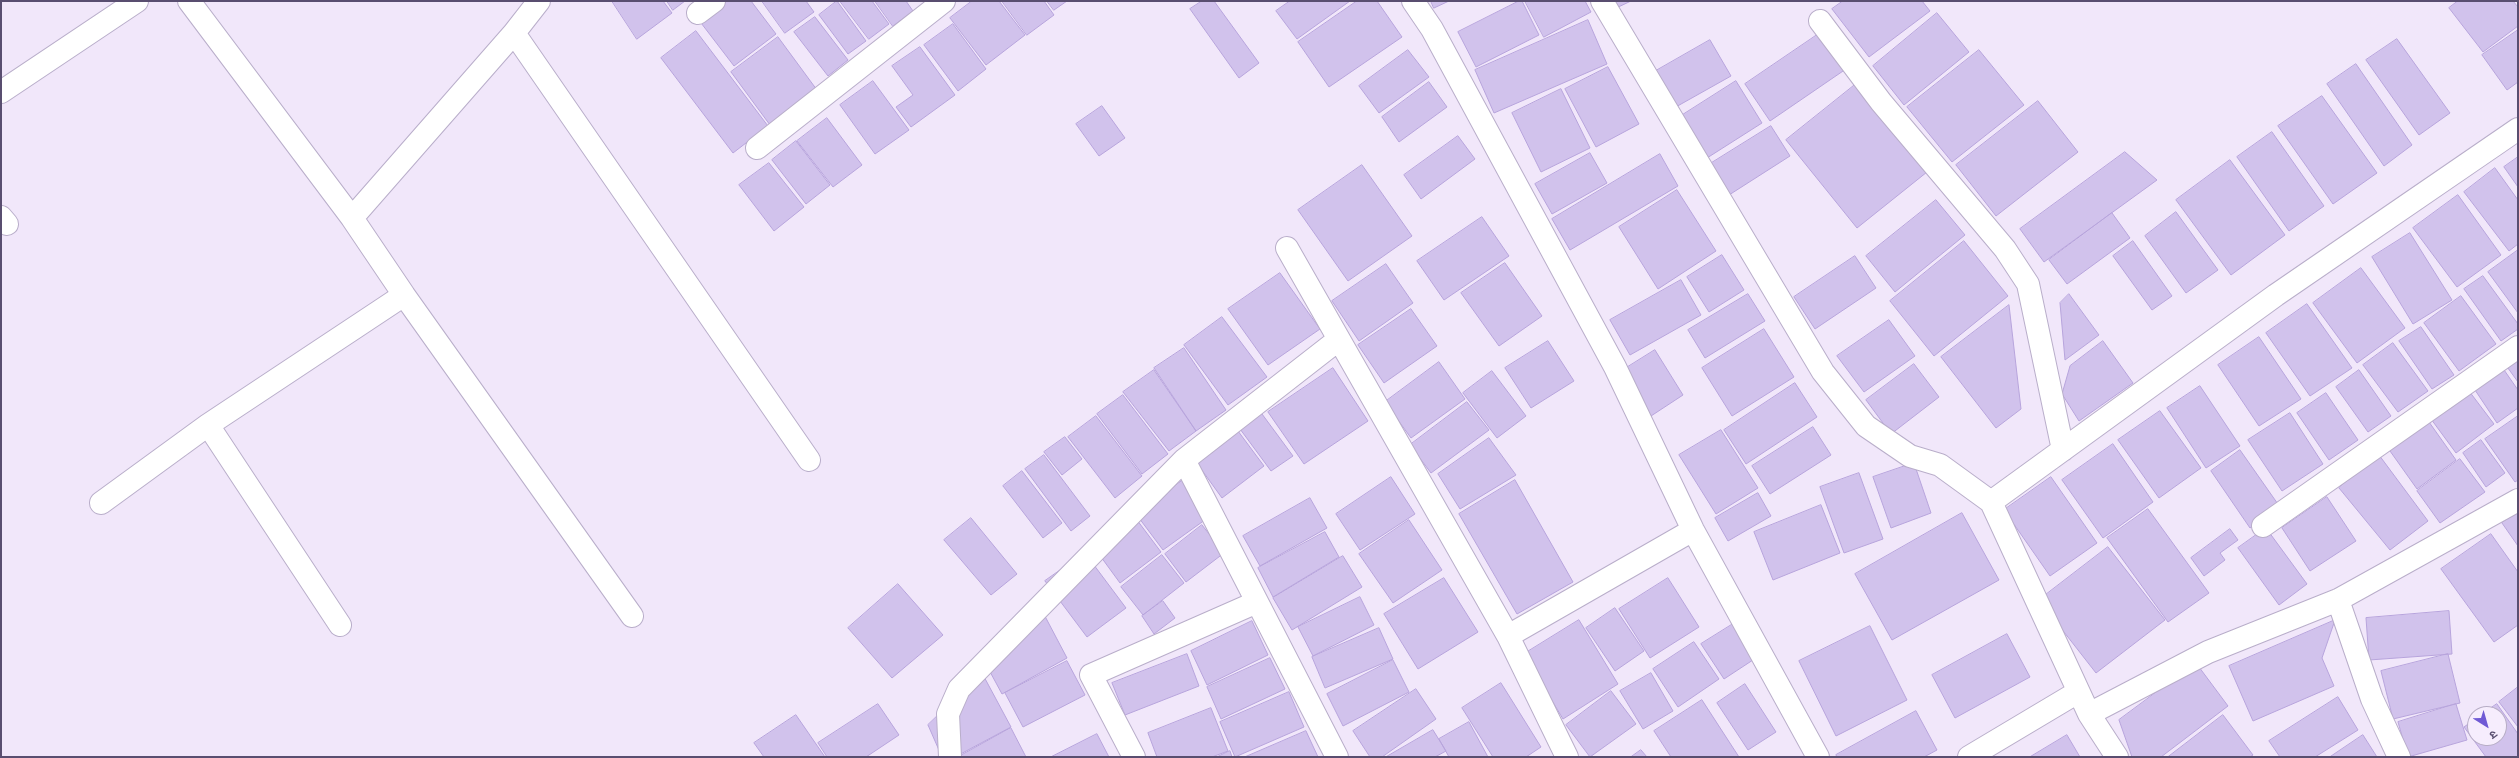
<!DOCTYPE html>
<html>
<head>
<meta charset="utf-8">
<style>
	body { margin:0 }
	#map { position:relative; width:2519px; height:758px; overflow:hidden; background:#f1e7fa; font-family:"Titillium Web","Noto Sans Devanagari",sans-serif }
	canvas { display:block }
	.frame { position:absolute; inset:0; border:2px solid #594e70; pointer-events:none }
	.north { position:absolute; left:2467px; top:706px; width:40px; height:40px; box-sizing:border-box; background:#f6edfd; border:1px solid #b7adc5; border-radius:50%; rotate:143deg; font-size:11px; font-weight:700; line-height:16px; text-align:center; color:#594e70 }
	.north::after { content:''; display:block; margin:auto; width:14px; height:18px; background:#705ad5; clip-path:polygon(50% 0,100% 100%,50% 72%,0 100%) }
</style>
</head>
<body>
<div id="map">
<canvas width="2519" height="758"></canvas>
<div class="frame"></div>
<div class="north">उ</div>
</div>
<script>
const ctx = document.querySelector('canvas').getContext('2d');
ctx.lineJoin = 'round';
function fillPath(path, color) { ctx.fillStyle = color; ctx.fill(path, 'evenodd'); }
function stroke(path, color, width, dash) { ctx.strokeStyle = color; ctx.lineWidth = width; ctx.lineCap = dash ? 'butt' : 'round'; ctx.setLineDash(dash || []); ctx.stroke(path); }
const building = new Path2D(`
	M 612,1 L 663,1 L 672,13 L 637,39 Z
	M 667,1 L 685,1 L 673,10 Z
	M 723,1 L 751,1 L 776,34 L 734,66 L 698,19 Z
	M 762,1 L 806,1 L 814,12 L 785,33 Z
	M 837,1 L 866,41 L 848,54 L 819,15 Z
	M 840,1 L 872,1 L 889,24 L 869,39 Z
	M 875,1 L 906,1 L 913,11 L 893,26 Z
	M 972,1 L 999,1 L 1025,35 L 986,65 L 950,18 Z
	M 1002,1 L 1044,1 L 1054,15 L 1027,35 Z
	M 1047,1 L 1067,1 L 1054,10 Z
	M 1202,1 L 1214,1 L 1259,63 L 1239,78 L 1190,9 Z
	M 1290,1 L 1350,1 L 1297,39 L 1276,11 Z
	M 1357,1 L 1377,1 L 1402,37 L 1329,87 L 1298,42 Z
	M 1431,1 L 1449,1 L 1434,8 Z
	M 1519,1 L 1522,1 L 1539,35 L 1476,67 L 1458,32 Z
	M 1525,1 L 1585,1 L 1591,12 L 1544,37 Z
	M 1607,1 L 1631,1 L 1612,10 Z
	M 1843,1 L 1922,1 L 1930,11 L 1869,57 L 1832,9 Z
	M 2458,1 L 2513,1 L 2518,7 L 2518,26 L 2483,52 L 2449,8 Z
	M 1937,13 L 1969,52 L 1904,105 L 1873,66 Z
	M 815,17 L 848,60 L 828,76 L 794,32 Z
	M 1588,20 L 1607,64 L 1494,113 L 1475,70 Z
	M 953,24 L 986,69 L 958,91 L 924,45 Z
	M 2518,30 L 2518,82 L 2507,90 L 2482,55 Z
	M 696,31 L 768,126 L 733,153 L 661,58 Z
	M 1820,33 L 1846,69 L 1770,121 L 1745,84 Z
	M 778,37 L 817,90 L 770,125 L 731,72 Z
	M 2397,39 L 2450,113 L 2419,135 L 2366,60 Z
	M 1710,40 L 1731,76 L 1674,108 L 1654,72 Z
	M 920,47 L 955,95 L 911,127 L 896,107 L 913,95 L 892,66 Z
	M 1408,50 L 1429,77 L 1379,113 L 1359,86 Z
	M 1979,50 L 2024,105 L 1952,162 L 1907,107 Z
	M 2356,64 L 2412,145 L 2384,166 L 2327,84 Z
	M 1608,67 L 1639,124 L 1596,147 L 1565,89 Z
	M 873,81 L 909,130 L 875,154 L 840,105 Z
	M 1736,81 L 1762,123 L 1707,158 L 1681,116 Z
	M 1429,82 L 1447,107 L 1399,142 L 1382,117 Z
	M 1856,84 L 1927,172 L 1857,228 L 1786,140 Z
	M 1561,89 L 1590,148 L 1541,172 L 1512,113 Z
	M 2322,96 L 2377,173 L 2333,204 L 2278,126 Z
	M 2038,101 L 2078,152 L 1996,216 L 1956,165 Z
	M 1102,106 L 1125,138 L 1099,156 L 1076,124 Z
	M 827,118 L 862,165 L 833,187 L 797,141 Z
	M 1771,126 L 1790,156 L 1729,195 L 1710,164 Z
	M 2272,132 L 2324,206 L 2289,231 L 2237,157 Z
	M 1458,136 L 1475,159 L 1421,199 L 1404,175 Z
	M 796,141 L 830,185 L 806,204 L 772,160 Z
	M 2125,152 L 2157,180 L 2044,262 L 2020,229 Z
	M 1590,153 L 1607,183 L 1552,214 L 1535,184 Z
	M 1660,154 L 1678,186 L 1570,250 L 1552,219 Z
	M 2518,157 L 2518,187 L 2504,167 Z
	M 2230,160 L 2285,235 L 2231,275 L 2176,200 Z
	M 769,163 L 804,207 L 774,231 L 739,185 Z
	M 1362,165 L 1412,236 L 1348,281 L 1298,210 Z
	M 2495,168 L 2518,200 L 2518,244 L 2509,251 L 2464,192 Z
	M 1677,190 L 1716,251 L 1658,289 L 1619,227 Z
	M 2458,195 L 2501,255 L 2457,287 L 2413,228 Z
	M 1936,200 L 1965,235 L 1895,292 L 1866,256 Z
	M 2176,212 L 2218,270 L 2186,293 L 2145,236 Z
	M 2112,213 L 2130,238 L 2067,284 L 2049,260 Z
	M 1482,217 L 1509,256 L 1444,300 L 1417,261 Z
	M 2410,233 L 2452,300 L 2413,324 L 2372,257 Z
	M 1964,241 L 2008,296 L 1934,356 L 1890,301 Z
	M 2133,241 L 2172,296 L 2152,310 L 2113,256 Z
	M 2518,250 L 2518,313 L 2488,272 Z
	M 1722,255 L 1744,290 L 1709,312 L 1687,277 Z
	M 1855,256 L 1876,288 L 1815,329 L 1794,297 Z
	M 1505,263 L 1542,316 L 1499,346 L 1461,293 Z
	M 1386,264 L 1413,303 L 1359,341 L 1332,301 Z
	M 2361,268 L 2405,328 L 2357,363 L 2313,303 Z
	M 1280,273 L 1320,329 L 1268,365 L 1228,309 Z
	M 2483,276 L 2518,324 L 2518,329 L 2501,341 L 2464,289 Z
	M 1681,280 L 1701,315 L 1630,355 L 1610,320 Z
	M 1748,294 L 1765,321 L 1705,358 L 1688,330 Z
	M 2069,294 L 2099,335 L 2065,360 L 2060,303 Z
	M 2461,296 L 2496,344 L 2459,371 L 2424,323 Z
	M 2307,304 L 2352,368 L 2310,396 L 2266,333 Z
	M 2009,305 L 2021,409 L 1996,428 L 1941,357 Z
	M 1411,309 L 1437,346 L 1384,383 L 1358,345 Z
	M 1222,317 L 1267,377 L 1228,405 L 1184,345 Z
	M 1889,320 L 1915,356 L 1864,392 L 1837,356 Z
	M 2421,327 L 2454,375 L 2432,389 L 2399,341 Z
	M 1764,329 L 1794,377 L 1732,416 L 1702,368 Z
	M 2259,337 L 2301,399 L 2259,426 L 2218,365 Z
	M 1548,341 L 1574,381 L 1531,408 L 1505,368 Z
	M 2103,341 L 2133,383 L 2079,421 L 2062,394 L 2070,366 Z
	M 2393,343 L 2428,391 L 2398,412 L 2363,365 Z
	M 1184,348 L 1226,410 L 1196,431 L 1154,368 Z
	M 1655,350 L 1683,395 L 1651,416 L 1623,370 Z
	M 2518,355 L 2518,382 L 2505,364 Z
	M 1439,362 L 1465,399 L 1411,438 L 1385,402 Z
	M 1914,364 L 1939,397 L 1891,434 L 1866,400 Z
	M 2502,367 L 2518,390 L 2518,408 L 2497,423 L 2473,387 Z
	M 1333,368 L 1368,421 L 1304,464 L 1268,412 Z
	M 1154,370 L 1196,431 L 1169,451 L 1123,392 Z
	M 2359,370 L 2391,416 L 2368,432 L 2336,387 Z
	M 1492,371 L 1526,416 L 1497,438 L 1463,393 Z
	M 1795,383 L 1817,417 L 1746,464 L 1724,430 Z
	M 2200,386 L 2240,446 L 2206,468 L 2167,408 Z
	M 2469,391 L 2494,424 L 2456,453 L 2431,419 Z
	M 2326,393 L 2358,440 L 2329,460 L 2297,413 Z
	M 1123,395 L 1168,454 L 1142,474 L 1097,414 Z
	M 1467,402 L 1489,430 L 1431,473 L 1410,445 Z
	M 2160,411 L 2201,468 L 2159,498 L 2118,440 Z
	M 2290,413 L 2323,464 L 2282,491 L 2248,440 Z
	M 1262,414 L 1293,456 L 1271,471 L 1240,429 Z
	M 1096,416 L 1142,476 L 1115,498 L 1068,437 Z
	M 2518,416 L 2518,480 L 2515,482 L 2485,439 Z
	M 2429,422 L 2456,460 L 2417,489 L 2390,451 Z
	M 1813,427 L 1831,455 L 1770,494 L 1752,466 Z
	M 1721,430 L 1758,488 L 1716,514 L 1679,455 Z
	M 1238,431 L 1264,466 L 1222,498 L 1196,462 Z
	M 1065,437 L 1082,459 L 1062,475 L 1044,452 Z
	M 1489,438 L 1516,475 L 1460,509 L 1438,474 Z
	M 2481,440 L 2505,473 L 2486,487 L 2463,453 Z
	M 2113,444 L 2153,502 L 2103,538 L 2062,480 Z
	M 2240,450 L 2280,507 L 2250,528 L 2211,471 Z
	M 1044,455 L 1090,516 L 1071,531 L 1025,469 Z
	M 2379,455 L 2428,521 L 2390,550 L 2339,488 Z
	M 2460,459 L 2485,492 L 2440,523 L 2417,491 Z
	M 1914,463 L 1931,513 L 1891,528 L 1873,477 Z
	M 1022,471 L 1062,523 L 1043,538 L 1003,486 Z
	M 1859,473 L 1883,539 L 1844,553 L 1820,487 Z
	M 1391,477 L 1415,514 L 1360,550 L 1336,514 Z
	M 2051,477 L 2097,543 L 2050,576 L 2004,510 Z
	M 1515,480 L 1573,582 L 1517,614 L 1459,514 Z
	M 1182,481 L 1209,517 L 1163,550 L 1136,514 Z
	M 1758,493 L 1771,516 L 1728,541 L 1715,518 Z
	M 2327,497 L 2356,541 L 2310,571 L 2282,528 Z
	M 1310,498 L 1327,528 L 1260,566 L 1243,536 Z
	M 1821,505 L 1840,553 L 1773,580 L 1754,532 Z
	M 2148,509 L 2209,593 L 2168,622 L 2107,538 Z
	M 2518,512 L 2518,546 L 2502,523 Z
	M 1962,513 L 1999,580 L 1892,640 L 1855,574 Z
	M 1134,516 L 1161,552 L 1120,583 L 1093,546 Z
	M 971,518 L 1017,574 L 991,595 L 944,540 Z
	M 1409,520 L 1442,570 L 1393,603 L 1359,554 Z
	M 1202,525 L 1224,553 L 1186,582 L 1165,554 Z
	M 2266,528 L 2307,584 L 2279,605 L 2238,548 Z
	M 2230,529 L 2238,540 L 2220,553 L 2225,560 L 2204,576 L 2191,558 Z
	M 1325,532 L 1339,557 L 1273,597 L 1258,568 Z
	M 2491,534 L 2518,572 L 2518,625 L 2494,642 L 2441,569 Z
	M 2108,547 L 2165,620 L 2096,673 L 2039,600 Z
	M 1085,553 L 1126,608 L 1087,637 L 1045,581 Z
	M 1162,555 L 1184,583 L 1143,615 L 1121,587 Z
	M 1343,556 L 1362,587 L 1292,630 L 1273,598 Z
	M 1444,578 L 1478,632 L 1418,669 L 1384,614 Z
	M 1668,578 L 1699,627 L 1650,658 L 1619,609 Z
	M 898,584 L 943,635 L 892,678 L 848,628 Z
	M 1360,597 L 1374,625 L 1313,656 L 1298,627 Z
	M 1163,601 L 1175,618 L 1154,634 L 1142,616 Z
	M 1038,603 L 1067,658 L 1002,694 L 982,657 Z
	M 1615,608 L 1644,651 L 1615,671 L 1586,628 Z
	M 2449,611 L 2452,654 L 2369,660 L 2366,618 Z
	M 1579,620 L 1618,684 L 1563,719 L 1524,654 Z
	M 2335,620 L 2322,658 L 2334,686 L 2253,721 L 2229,666 Z
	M 1252,621 L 1268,655 L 1207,685 L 1191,651 Z
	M 1733,624 L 1756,658 L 1724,679 L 1701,644 Z
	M 1870,626 L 1907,700 L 1836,736 L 1799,661 Z
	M 1379,628 L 1393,659 L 1325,688 L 1312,657 Z
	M 2007,634 L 2030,677 L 1955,718 L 1932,675 Z
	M 1694,642 L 1719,679 L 1678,707 L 1653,669 Z
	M 1187,654 L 1199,686 L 1125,715 L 1112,683 Z
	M 2448,654 L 2460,703 L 2393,719 L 2381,671 Z
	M 1270,658 L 1285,689 L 1221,719 L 1207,687 Z
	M 1393,660 L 1409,692 L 1343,726 L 1327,694 Z
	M 1067,661 L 1085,695 L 1023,727 L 1005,693 Z
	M 2196,663 L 2228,706 L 2161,757 L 2132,757 L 2119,720 Z
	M 982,673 L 1011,727 L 955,757 L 942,757 L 928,725 Z
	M 1651,673 L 1673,711 L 1643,729 L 1620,691 Z
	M 1501,683 L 1541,747 L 1526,757 L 1493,757 L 1462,708 Z
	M 1745,684 L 1776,732 L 1748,750 L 1717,703 Z
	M 2518,687 L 2518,727 L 2499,702 Z
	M 1416,689 L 1436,719 L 1382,757 L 1370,757 L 1353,731 Z
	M 1611,691 L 1636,724 L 1590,757 L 1566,725 Z
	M 1289,692 L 1304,727 L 1235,757 L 1220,722 Z
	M 2338,697 L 2358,730 L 2315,757 L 2280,757 L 2269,741 Z
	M 1702,700 L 1739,757 L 1671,757 L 1654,731 Z
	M 878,704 L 899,735 L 866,757 L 827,757 L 818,743 Z
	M 2456,704 L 2467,740 L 2408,757 L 2398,722 Z
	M 2497,704 L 2518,734 L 2518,757 L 2486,757 L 2464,727 L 2475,719 L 2475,738 L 2499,738 L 2499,714 L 2482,714 Z
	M 1211,708 L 1228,751 L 1212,757 L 1157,757 L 1148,733 Z
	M 1916,711 L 1937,750 L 1924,757 L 1837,757 L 1836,755 Z
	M 796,715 L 825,757 L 764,757 L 754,743 Z
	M 2223,715 L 2253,755 L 2250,757 L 2168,757 Z
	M 1469,722 L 1488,757 L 1449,757 L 1439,739 Z
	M 1011,728 L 1026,757 L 958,757 Z
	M 1433,730 L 1446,751 L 1435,757 L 1386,757 Z
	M 1306,731 L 1318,757 L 1245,757 Z
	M 1097,734 L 1109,757 L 1051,757 Z
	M 2067,735 L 2080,757 L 2030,757 Z
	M 2363,735 L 2377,757 L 2330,757 Z
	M 1641,750 L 1647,757 L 1631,757 Z
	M 1230,751 L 1232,757 L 1217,757 Z`);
const street = new Path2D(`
	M 189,1 L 352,218 L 404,295 L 632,616
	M 1413,1 L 1432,29 L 1615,367 L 1693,530 L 1818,757
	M 1602,1 L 1823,372 L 1866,426 L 1910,456 L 1940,465 L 1991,502 L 2089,714 L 2117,757
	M 698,13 L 714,1
	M 1820,21 L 1881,102 L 2005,249 L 2028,284 L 2063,450
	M 514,33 L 809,460
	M 1,92 L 137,1
	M 757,148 L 944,1
	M 1,217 L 7,224
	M 352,218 L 514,33 L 539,1
	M 1287,248 L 1508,636 L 1567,757
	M 1184,460 L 1337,757
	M 1991,502 L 2276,295 L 2518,129
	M 101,503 L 208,425
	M 2263,526 L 2518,347
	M 2338,600 L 2372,699 L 2399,757
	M 340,625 L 208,425 L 404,295
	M 1508,636 L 1693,530
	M 2089,714 L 2208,652 L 2338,600 L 2518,500
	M 950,757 L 948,714 L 959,689 L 1184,460 L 1338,340
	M 1134,757 L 1091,675 L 1257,602
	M 1969,757 L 2078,692`);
fillPath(building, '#d1c2ec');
stroke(building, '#b7a4dc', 1);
stroke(street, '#b9aeca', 24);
stroke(street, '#fff', 22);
</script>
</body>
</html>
